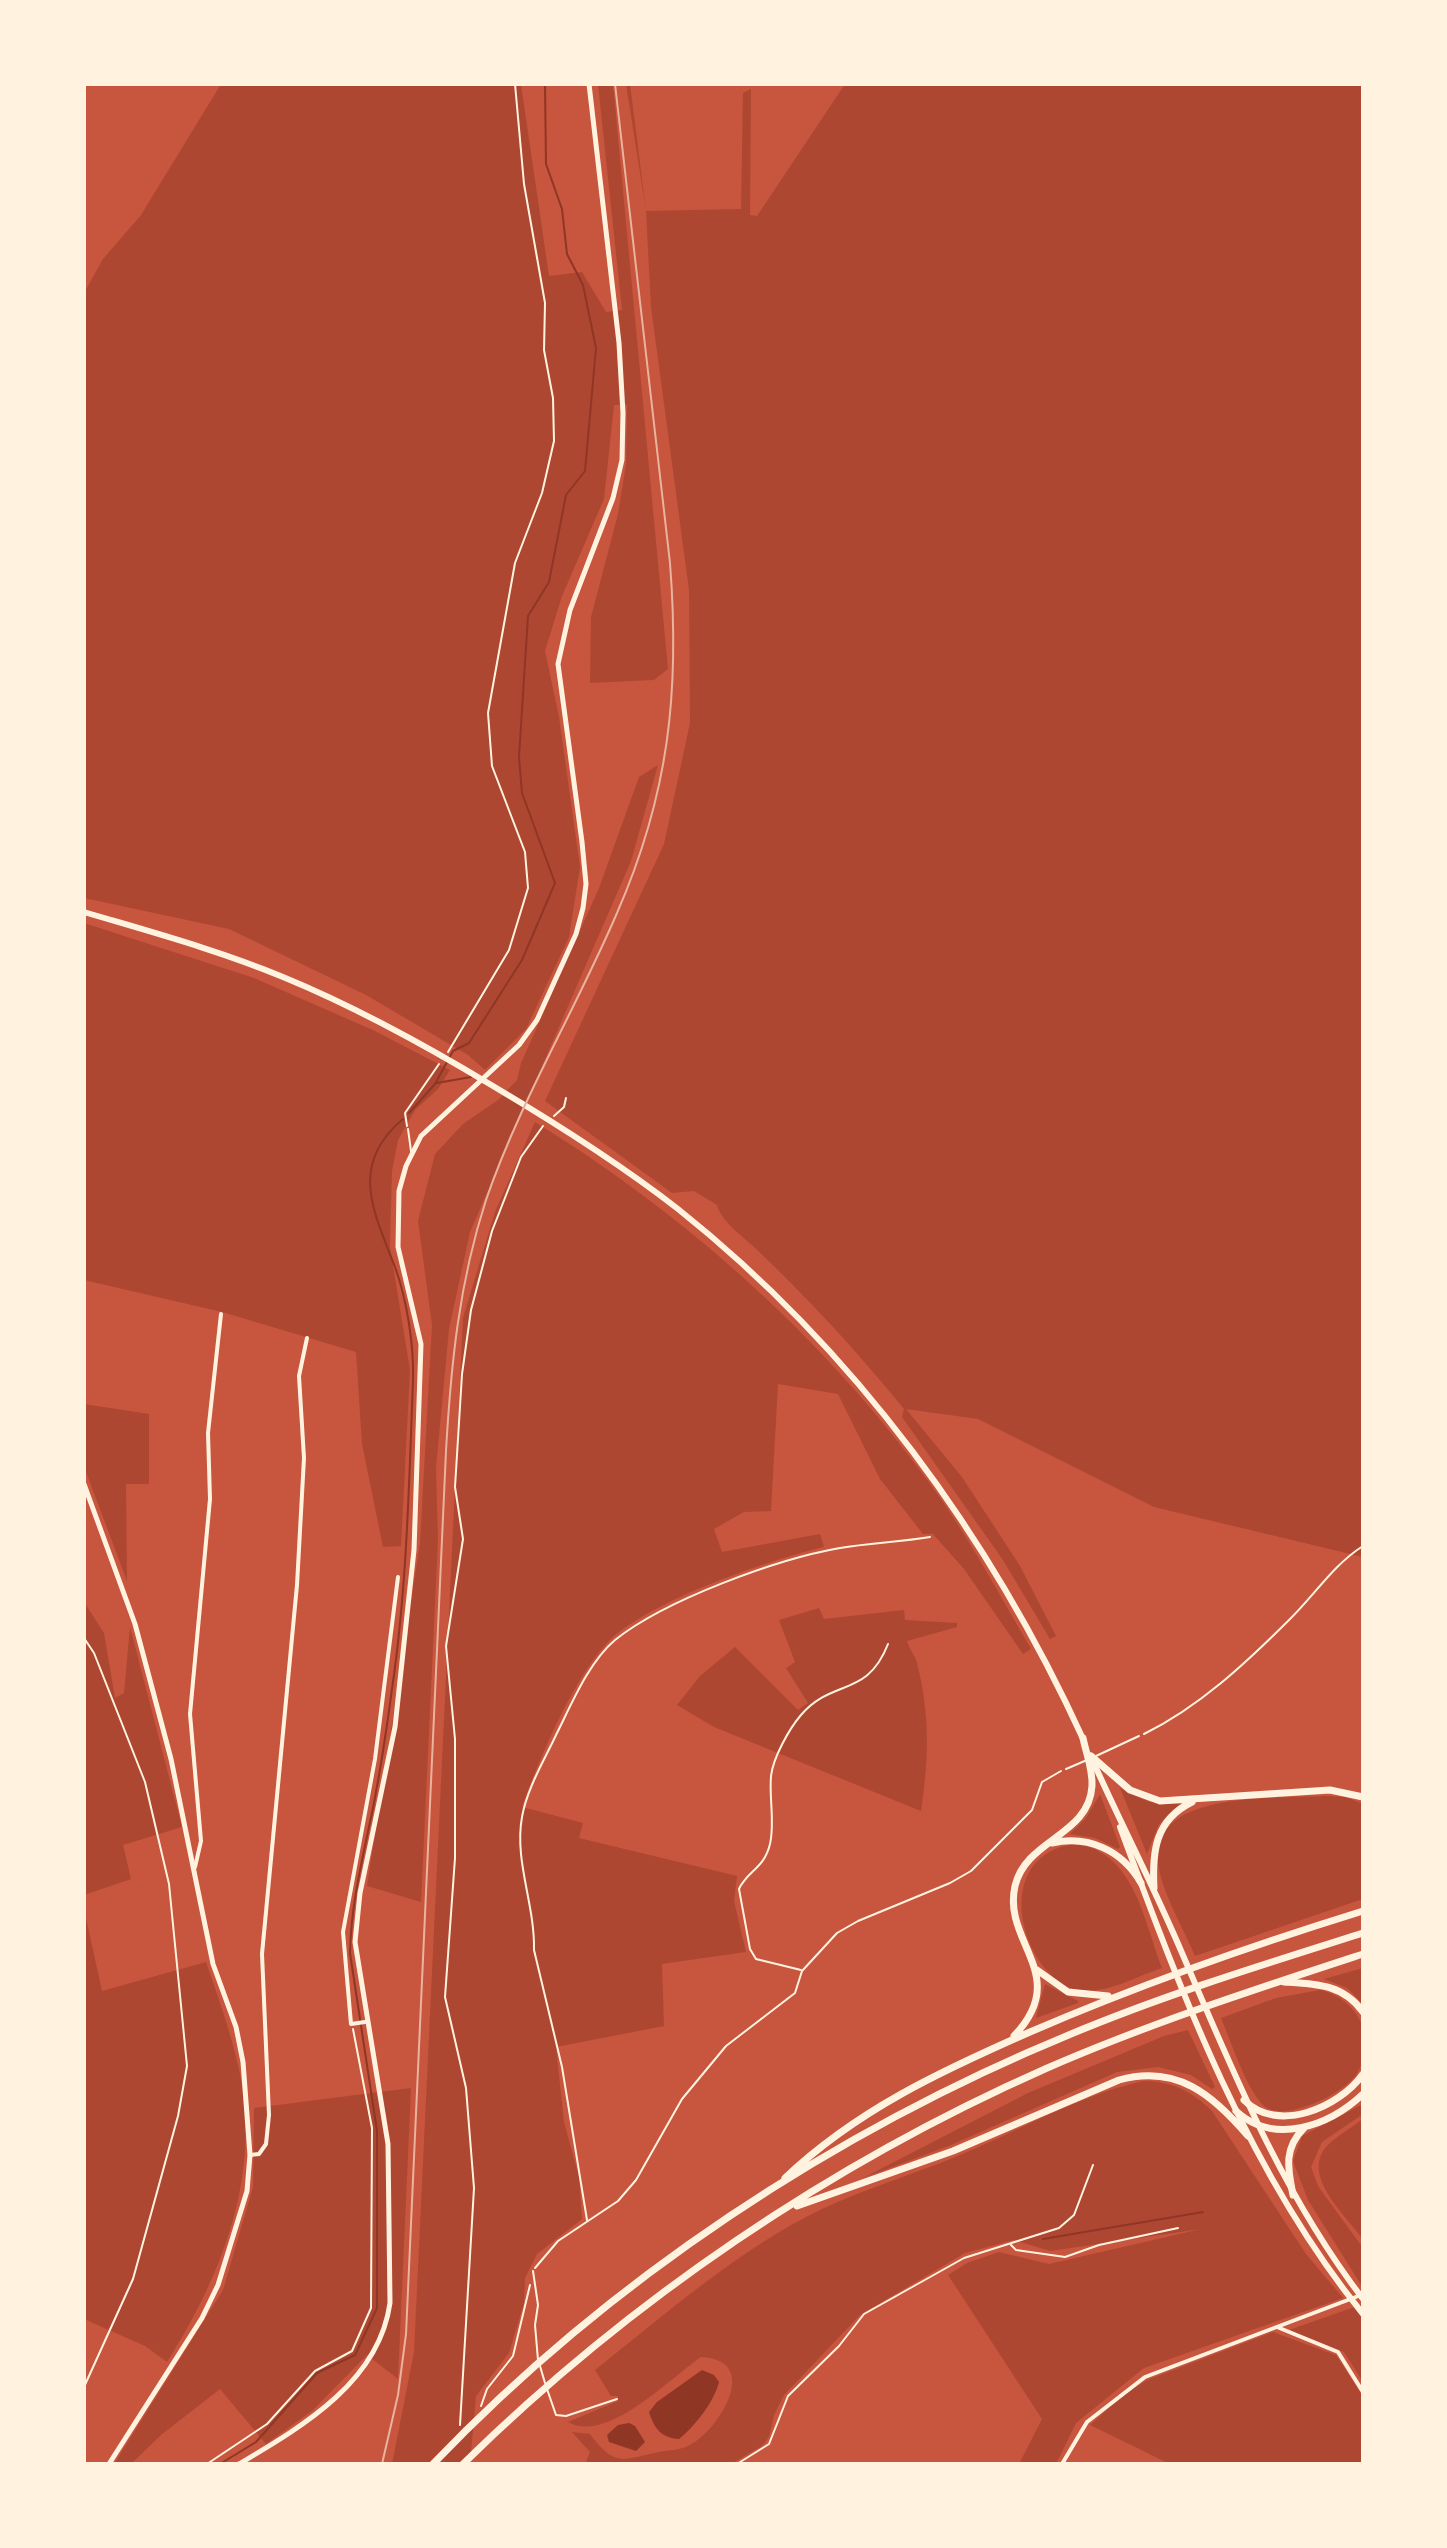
<!DOCTYPE html>
<html>
<head>
<meta charset="utf-8">
<style>
	body { margin:0 }
	#map { position:relative; width:1447px; height:2548px; overflow:hidden; background:#c8553d; font-family:Overpass,sans-serif }
	canvas { display:block }
	.frame { position:absolute; inset:0; border:86px solid #fff3e0; pointer-events:none }
</style>
</head>
<body>
<div id="map">
<canvas width="1447" height="2548"></canvas>
<div class="frame"></div>
</div>
<script>
const ctx = document.querySelector('canvas').getContext('2d');
ctx.lineJoin = 'round';
function fillPath(path, color) { ctx.fillStyle = color; ctx.fill(path, 'evenodd'); }
function stroke(path, color, width, dash) { ctx.strokeStyle = color; ctx.lineWidth = width; ctx.lineCap = dash ? 'butt' : 'round'; ctx.setLineDash(dash || []); ctx.stroke(path); }
const green = new Path2D(`
	M 221,84 L 521,84 L 549,276 L 582,272 L 606,312 L 622,310 L 598,84 L 613,84 L 668,669 L 654,680 L 590,683 L 591,617 L 618,514 L 626,464 L 627,404 L 614,405 L 604,499 L 562,596 L 545,651 L 559,717 L 580,867 L 569,937 L 526,1029 L 485,1070 L 468,1055 L 366,995 L 229,929 L 84,898 L 84,293 L 103,259 L 141,215 Z
	M 626,84 L 630,84 L 646,211 L 741,209 L 743,93 L 751,89 L 750,215 L 757,216 L 845,84 L 1363,84 L 1363,1557 L 1154,1507 L 978,1419 L 906,1409 L 962,1477 L 1020,1566 L 1056,1636 L 1050,1639 L 1003,1560 L 902,1417 L 904,1409 C 857,1351 808,1298 753,1246 C 741,1235 721,1221 717,1205 L 694,1191 L 672,1193 L 545,1101 L 664,844 L 690,723 L 689,590 L 651,307 L 646,211 Z
	M 658,765 L 631,861 L 470,1232 L 449,1329 L 436,1468 L 438,1540 L 421,1902 L 367,1886 L 420,1543 L 432,1325 L 418,1221 L 435,1154 L 463,1124 L 498,1100 L 517,1080 L 521,1063 L 599,888 L 639,777 Z
	M 84,923 L 254,978 L 375,1031 L 450,1070 L 438,1089 L 415,1110 L 398,1140 L 392,1171 L 390,1247 L 410,1370 L 401,1546 L 383,1547 L 362,1444 L 356,1352 L 222,1312 L 84,1280 Z
	M 535,1122 C 692,1219 834,1347 941,1499 C 974,1547 1002,1599 1031,1649 L 1023,1654 L 964,1569 L 933,1534 L 923,1534 L 880,1479 L 838,1394 L 778,1384 L 771,1511 L 744,1512 L 714,1529 L 722,1552 L 820,1534 L 824,1547 C 768,1560 653,1600 611,1639 C 575,1674 539,1759 522,1807 L 583,1823 L 579,1838 L 737,1876 L 734,1901 L 746,1952 L 662,1964 L 664,2026 L 556,2047 L 564,2122 L 579,2177 L 582,2219 L 537,2254 L 525,2278 L 524,2303 L 509,2353 L 476,2396 L 470,2464 L 392,2464 L 414,2352 L 463,1318 L 495,1212 Z
	M 84,1404 L 149,1414 L 149,1484 L 126,1484 L 127,1581 L 86,1472 Z
	M 84,1602 L 104,1633 L 115,1698 L 124,1693 L 130,1627 L 182,1827 L 123,1845 L 131,1879 L 84,1895 Z
	M 819,1608 L 824,1619 L 904,1610 L 905,1620 L 957,1623 L 957,1627 L 907,1641 C 909,1649 915,1655 917,1663 C 930,1713 929,1761 921,1811 L 714,1727 L 677,1705 L 700,1676 L 735,1647 L 798,1710 L 808,1703 L 786,1668 L 795,1662 L 779,1620 Z
	M 1120,1788 L 1149,1802 L 1180,1804 L 1159,1824 L 1147,1854 Z
	M 1100,1794 L 1120,1847 L 1118,1849 L 1095,1838 L 1070,1834 L 1086,1818 Z
	M 1326,1796 L 1346,1797 L 1363,1804 L 1363,1899 L 1195,1956 C 1183,1927 1163,1895 1158,1864 C 1147,1789 1280,1799 1326,1796 Z
	M 1074,1844 C 1134,1850 1144,1921 1162,1968 C 1138,1976 1110,1992 1084,1991 C 1025,1987 984,1857 1074,1844 Z
	M 84,1909 L 102,1991 L 206,1962 C 217,1994 229,2027 237,2061 C 264,2169 224,2272 167,2362 L 145,2346 L 84,2319 Z
	M 1363,1968 L 1363,2004 L 1347,1988 L 1324,1979 Z
	M 1045,1984 L 1078,2001 L 1078,2003 L 1036,2018 Z
	M 1320,1990 C 1358,1998 1379,2040 1356,2075 C 1343,2094 1284,2123 1264,2106 C 1246,2089 1231,2041 1221,2018 L 1276,1998 Z
	M 1188,2030 L 1215,2087 L 1212,2089 L 1191,2075 L 1158,2067 L 1117,2072 L 951,2145 L 863,2178 L 1028,2093 L 1164,2036 Z
	M 1143,2081 C 1171,2081 1192,2091 1212,2111 L 1306,2254 L 1343,2298 L 1144,2368 L 1076,2423 L 1056,2464 L 1019,2464 L 1042,2419 L 948,2275 L 967,2263 L 999,2252 L 1049,2264 L 1201,2229 L 1050,2251 L 1014,2240 L 965,2253 L 860,2315 L 784,2395 L 774,2415 L 769,2437 L 762,2446 L 731,2464 L 586,2462 L 590,2452 L 572,2432 L 590,2434 C 616,2469 623,2459 659,2452 C 670,2450 680,2450 690,2445 C 720,2429 762,2360 701,2357 C 669,2379 607,2444 568,2422 L 618,2401 L 618,2396 L 611,2396 L 595,2370 C 667,2313 739,2249 822,2209 C 871,2186 925,2171 974,2149 C 1029,2125 1085,2094 1143,2081 Z
	M 411,2088 L 398,2379 L 367,2355 L 313,2410 L 266,2444 L 220,2389 L 161,2435 L 131,2464 L 114,2464 L 223,2290 L 253,2187 L 254,2108 Z
	M 1363,2104 L 1363,2114 L 1322,2142 L 1311,2167 L 1318,2186 L 1363,2248 L 1363,2288 L 1308,2200 L 1293,2161 L 1302,2136 Z
	M 1363,2119 L 1363,2239 C 1346,2216 1300,2175 1327,2146 C 1337,2136 1352,2127 1363,2119 Z
	M 1363,2304 L 1363,2382 L 1344,2352 L 1289,2330 Z
	M 1273,2332 L 1336,2355 L 1363,2397 L 1363,2464 L 1170,2464 L 1090,2425 L 1122,2396 L 1147,2380 Z`);
const water = new Path2D(`
	M 702,2370 L 714,2375 L 719,2382 C 714,2402 695,2426 679,2439 C 661,2438 654,2428 649,2412 L 657,2402 Z
	M 629,2423 L 635,2426 L 645,2442 L 636,2451 L 609,2442 L 607,2435 L 618,2425 Z`);
const stream = new Path2D(`
	M 437,1083 L 471,1077
	M 409,1113 L 435,1084 L 453,1051 L 469,1043 L 522,960 L 555,883 L 522,793 L 519,757 L 528,616 L 549,582 L 566,495 L 585,471 L 596,348 L 583,285 L 567,254 L 562,209 L 546,164 L 545,84
	M 1043,2239 L 1203,2212
	M 220,2464 L 256,2442 L 317,2373 L 355,2355 L 377,2308 L 377,2131 L 350,1953 C 351,1901 364,1853 374,1803 C 381,1766 387,1727 392,1689 C 407,1587 409,1484 413,1380 C 414,1345 407,1300 395,1267 C 374,1212 348,1165 403,1119`);
const path = new Path2D(`
	M 448,1052 L 509,950 L 528,888 L 525,852 L 492,766 L 488,713 L 515,563 L 542,493 L 554,441 L 553,398 L 544,350 L 545,303 L 524,184 L 515,84
	M 554,1116 L 564,1107 L 566,1098
	M 407,1126 L 405,1113 L 439,1064
	M 1144,1734 C 1199,1707 1246,1663 1289,1620 C 1314,1596 1333,1565 1363,1546
	M 801,1970 L 756,1959 L 750,1949 L 739,1889 C 747,1871 764,1869 770,1844 C 775,1822 769,1798 771,1776 C 773,1758 789,1729 801,1715 C 833,1678 867,1698 888,1644
	M 587,2220 L 562,2067 L 534,1950 C 535,1904 514,1861 522,1817 C 527,1788 545,1759 557,1733 C 572,1703 589,1662 615,1640 C 665,1600 777,1559 840,1548 C 870,1543 900,1542 930,1537
	M 1011,2245 L 1016,2250 L 1065,2257 L 1099,2245 L 1178,2228
	M 535,2268 L 558,2241 L 618,2201 L 636,2180 L 682,2099 L 726,2046 L 795,1993 L 802,1971 L 837,1933 L 858,1921 L 950,1883 L 971,1871 L 1032,1810 L 1042,1782 L 1061,1771
	M 481,2406 L 487,2389 L 513,2356 L 530,2285
	M 460,2425 L 474,2188 L 466,2088 L 445,1997 L 455,1858 L 455,1739 L 446,1646 L 463,1539 L 455,1487 L 462,1374 L 471,1310 L 492,1231 L 521,1157 L 543,1126
	M 207,2464 L 267,2424 L 315,2371 L 352,2351 L 371,2308 L 372,2128 L 353,2029
	M 737,2464 L 769,2444 L 788,2396 L 839,2346 L 864,2314 L 964,2258 L 1059,2228 L 1074,2215 L 1093,2165`);
const service = new Path2D(`
	M 408,1129 L 411,1151
	M 84,1638 L 94,1653 L 145,1782 L 169,1884 L 187,2066 L 178,2116 L 133,2279 L 84,2387
	M 1096,1756 L 1139,1736
	M 1066,1769 L 1087,1760
	M 533,2271 L 538,2305 L 535,2325 L 538,2360
	M 540,2366 L 545,2383
	M 547,2389 L 556,2415 L 566,2416 L 617,2399`);
const minor = new Path2D(`
	M 195,1867 L 201,1841 L 190,1714 L 210,1499 L 208,1433 L 221,1314
	M 365,2022 L 351,2024 L 343,1932 L 375,1759 L 398,1577
	M 250,2155 L 259,2154 L 266,2144 L 269,2115 L 262,1954 L 297,1585 L 304,1458 L 299,1376 L 307,1338
	M 1277,2327 L 1338,2352 L 1363,2392
	M 1062,2464 L 1087,2422 L 1145,2377 L 1361,2295`);
const secondary = new Path2D(`
	M 84,1484 L 135,1624 L 171,1759 L 213,1964 L 236,2027 L 243,2062 L 250,2155 L 247,2191 L 218,2285 L 202,2318 L 109,2464
	M 239,2464 C 303,2426 379,2382 390,2303 L 388,2144 L 355,1942 L 360,1893 L 395,1727 L 414,1550 L 421,1344 L 398,1247 L 399,1191 L 406,1166 L 421,1136 L 519,1045 L 537,1020 L 576,934 L 583,908 L 586,884 L 582,842 L 558,664 L 570,610 L 613,498 L 622,460 L 623,413 L 619,343 L 589,84`);
const primary = new Path2D(`
	M 84,912 C 151,932 218,950 283,977 C 356,1007 425,1045 493,1086 C 557,1124 619,1163 678,1209 C 855,1350 991,1537 1084,1741
	M 1092,1759 C 1121,1824 1154,1887 1182,1953 C 1234,2074 1282,2193 1363,2299
	M 1120,1827 C 1183,1997 1248,2172 1363,2314`);
const motorway = new Path2D(`
	M 1091,1756 L 1130,1790 L 1160,1801 L 1330,1790 L 1363,1797
	M 1052,1843 C 1088,1835 1122,1850 1141,1883
	M 1154,1888 C 1152,1852 1155,1820 1192,1802
	M 1037,1970 L 1068,1992 L 1108,1996
	M 1284,1982 C 1316,1984 1343,1984 1363,2012
	M 1014,2036 C 1072,1975 1002,1943 1015,1886 C 1026,1839 1089,1836 1092,1786 C 1093,1770 1086,1753 1083,1738
	M 1244,2100 C 1277,2134 1339,2108 1363,2074
	M 1236,2111 C 1274,2146 1329,2126 1363,2094
	M 785,2178 C 857,2110 941,2071 1030,2032 C 1139,1985 1250,1946 1363,1911
	M 1293,2195 C 1288,2169 1283,2149 1304,2128
	M 797,2206 L 953,2151 L 1119,2080 C 1177,2064 1213,2095 1248,2136
	M 433,2464 C 610,2279 835,2131 1071,2034 C 1167,1994 1265,1964 1363,1933
	M 463,2464 C 630,2300 830,2164 1045,2069 C 1148,2024 1256,1989 1363,1954`);
const rail = new Path2D(`
	M 382,2464 L 398,2395 L 406,2334 L 446,1451 C 451,1364 459,1283 486,1200 C 520,1101 576,1009 617,913 C 669,794 680,691 670,563 L 615,84`);
fillPath(green, '#ae4732');
fillPath(water, '#8f3625');
stroke(stream, '#8f3625', 2);
stroke(path, '#fff3e0', 2);
stroke(service, '#fff3e0', 2);
stroke(minor, '#fff3e0', 4);
stroke(secondary, '#fff3e0', 5);
stroke(primary, '#fff3e0', 6);
stroke(motorway, '#fff3e0', 7);
stroke(rail, '#e9b49f', 2);
</script>
</body>
</html>
